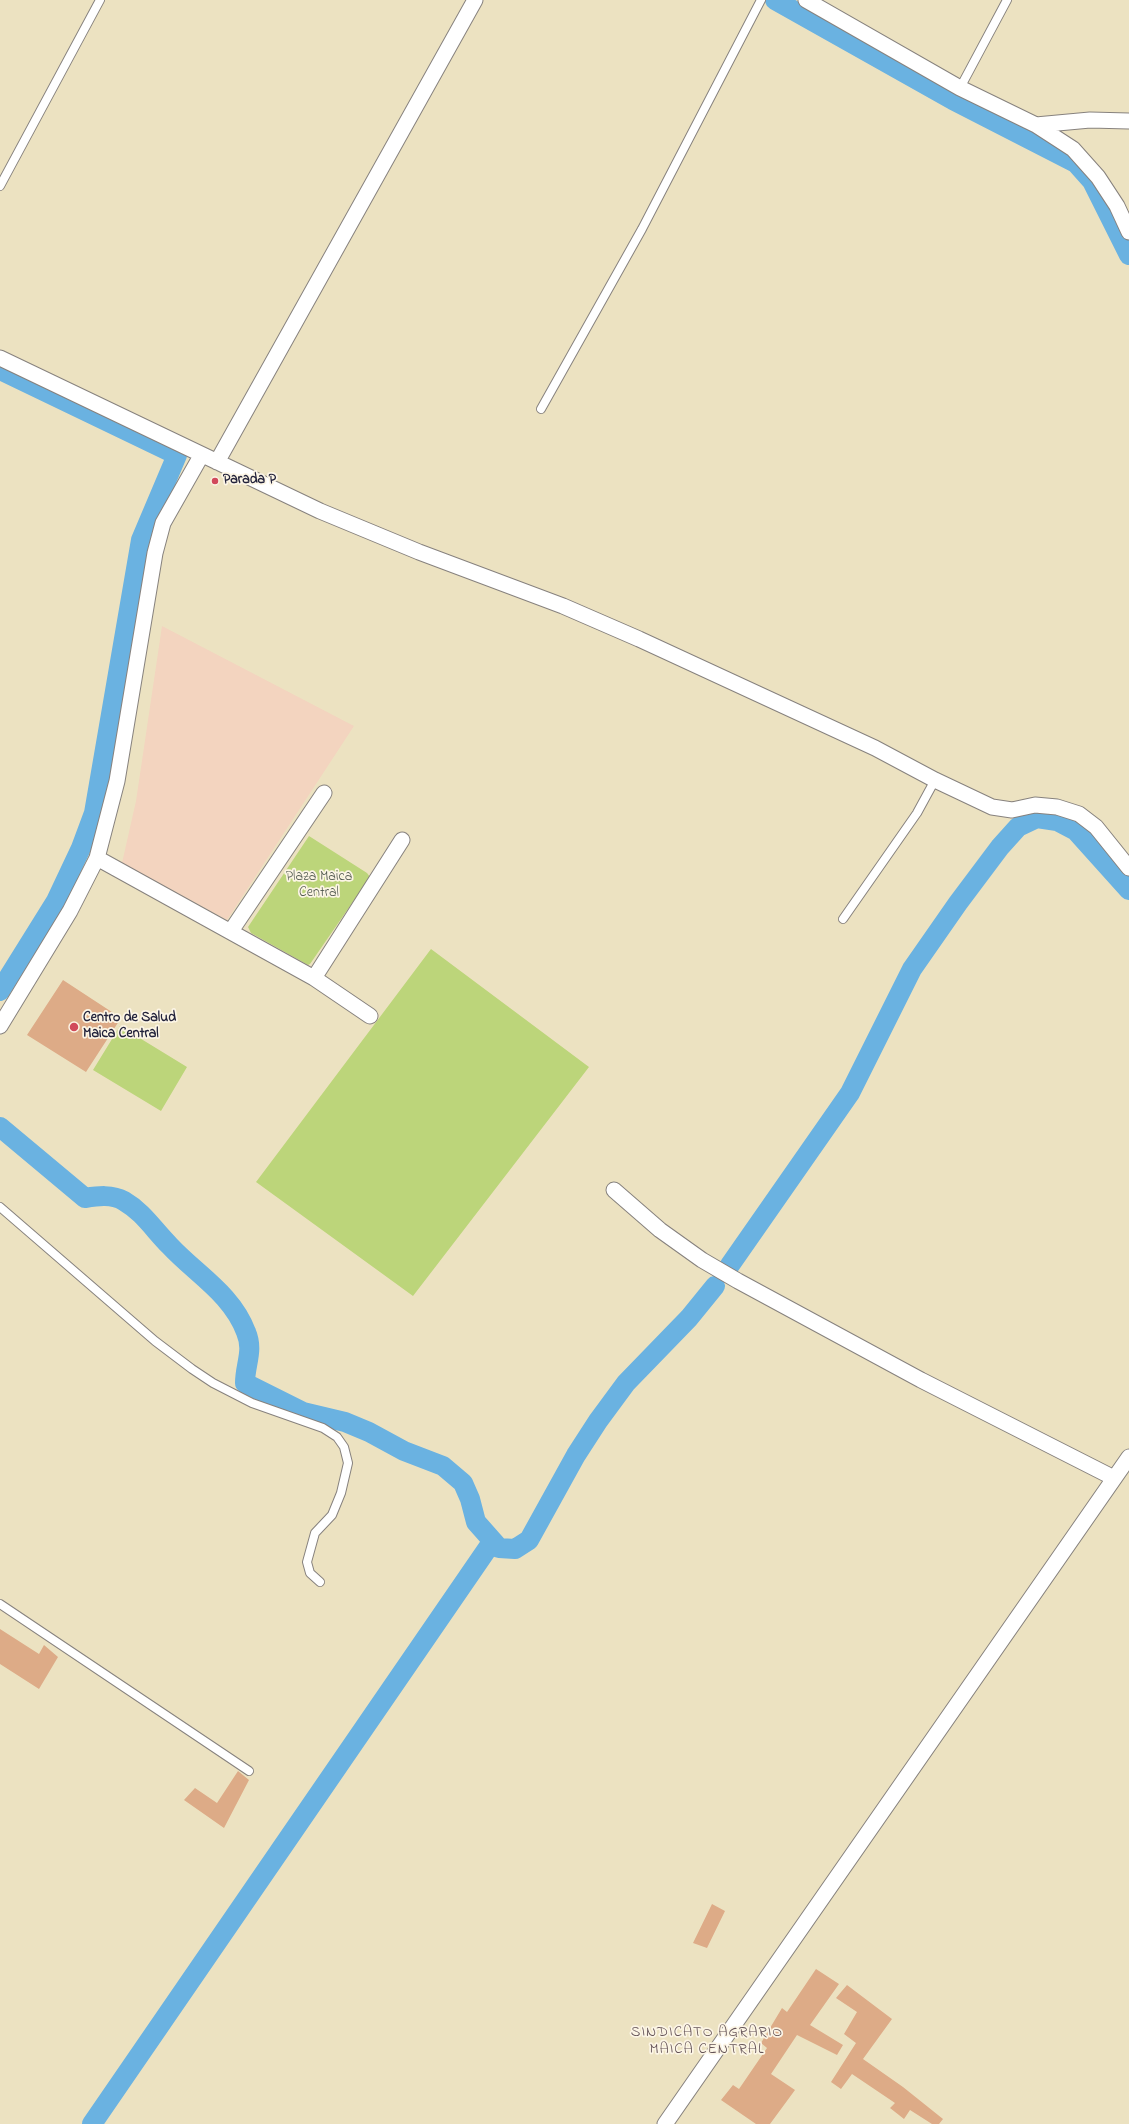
<!DOCTYPE html>
<html>
<head>
<meta charset="utf-8">
<style>
	body { margin:0 }
	canvas { display:block; background:#ece2c1 }
</style>
</head>
<body>
<canvas width="1129" height="2124"></canvas>
<script>
const ctx = document.querySelector('canvas').getContext('2d');
ctx.lineJoin = 'round';
function fillPath(path, color) { ctx.fillStyle = color; ctx.fill(path, 'evenodd'); }
function stroke(path, color, width, dash) { ctx.strokeStyle = color; ctx.lineWidth = width; ctx.lineCap = dash ? 'butt' : 'round'; ctx.setLineDash(dash || []); ctx.stroke(path); }
function label(font, color, halo, rows, align = 'center') {
  ctx.font = font + ' "Indie Flower",sans-serif'; ctx.lineWidth = 3.5; ctx.setLineDash([]); ctx.textBaseline = 'middle'; ctx.strokeStyle = halo; ctx.fillStyle = color; for (const [text, x, y, turn = 0] of rows) {
    ctx.save(); ctx.translate(x, y); ctx.rotate((+turn || 0) * Math.PI / 180); ctx.textAlign = isNaN(turn) ? turn : align; if (halo) ctx.strokeText(text, 0, 0); ctx.fillText(text, 0, 0); ctx.restore();
  }
}
const built = new Path2D(`
	M 162,626 L 354,726 L 227,920 L 122,863 L 136,801 Z`);
const green = new Path2D(`
	M 309,836 L 367,873 L 370,877 L 310,964 L 308,965 L 251,933 L 248,927 Z
	M 431,949 L 589,1067 L 413,1296 L 256,1182 Z
	M 120,1026 L 187,1067 L 161,1111 L 93,1070 Z`);
const canal = new Path2D(`
	M 775,0 L 953,100 L 1076,163 L 1092,181 L 1129,255
	M 0,370 L 177,455 L 141,540 L 94,813 L 81,848 L 56,901 L 0,991
	M 0,1127 L 85,1198 C 98,1196 112,1194 124,1201 C 143,1212 154,1230 170,1246 C 196,1274 232,1294 246,1332 C 254,1351 245,1364 245,1383 L 303,1412 L 345,1422 L 369,1432 L 404,1451 L 443,1466 L 463,1483 L 470,1499 L 476,1522 L 499,1548 L 515,1549 L 529,1540 L 576,1455 L 598,1421 L 626,1383 L 689,1318 L 715,1286
	M 730,1265 L 850,1093 L 912,969 L 958,903 L 1000,847 L 1018,827 L 1037,818 L 1057,821 L 1076,831 L 1129,890
	M 92,2124 L 492,1542`);
const building = new Path2D(`
	M 63,980 L 121,1018 L 86,1072 L 27,1035 Z
	M 0,1629 L 39,1654 L 44,1645 L 58,1657 L 39,1689 L 0,1664 Z
	M 238,1771 L 249,1780 L 224,1828 L 184,1800 L 195,1788 L 217,1803 Z
	M 712,1904 L 725,1911 L 707,1948 L 693,1943 Z
	M 816,1969 L 839,1984 L 810,2025 L 843,2045 L 837,2055 L 797,2035 L 771,2074 L 795,2090 L 770,2124 L 756,2124 L 721,2100 L 733,2085 L 739,2089 L 767,2048 L 761,2043 L 782,2008 L 787,2012 Z
	M 847,1985 L 892,2019 L 863,2059 L 903,2087 L 943,2119 L 939,2124 L 932,2124 L 910,2110 L 904,2119 L 890,2108 L 895,2103 L 852,2074 L 841,2089 L 831,2082 L 856,2043 L 844,2034 L 857,2012 L 836,1998 Z`);
const service = new Path2D(`
	M 960,88 L 1007,0
	M 0,186 L 100,0
	M 541,409 L 642,229 L 761,0
	M 843,919 L 917,813 L 935,780
	M 0,1207 L 155,1341 L 192,1369 L 213,1383 L 252,1403 L 323,1428 L 337,1437 L 344,1447 L 348,1463 L 341,1493 L 332,1515 L 315,1533 L 307,1562 L 310,1573 L 320,1582
	M 0,1604 L 249,1771`);
const minor = new Path2D(`
	M 806,0 L 960,88 L 1036,125 L 1073,149 L 1098,177 L 1117,206 L 1129,232
	M 1036,125 L 1090,120 L 1129,121
	M 0,358 L 320,511 L 419,552 L 563,606 L 639,639 L 875,748 L 935,780 L 992,807 L 1012,810 L 1035,805 L 1057,807 L 1079,814 L 1096,827 L 1129,868
	M 217,462 L 475,0
	M 97,858 L 314,978 L 370,1016
	M 231,931 L 324,793
	M 314,978 L 402,840
	M 0,1026 L 70,911 L 97,858 L 117,781 L 155,553 L 163,523 L 201,456
	M 614,1190 L 660,1230 L 702,1260 L 738,1281 L 921,1380 L 1114,1478
	M 665,2124 L 1129,1457`);
const markers = [
	[215,481,4,"#d1495b"],
	[74,1027,5,"#d1495b"]
];
const poiNames = [
	["Parada P",223,481],
	["Centro de Salud",83,1019],
	["Maica Central",83,1035]
];
const parkNames = [
	["Plaza Maica",319,878],
	["Central",319,894]
];
const neighbourhoodNames = [
	["SINDICATO AGRARIO",707,2034],
	["MAICA CENTRAL",707,2051]
];
fillPath(built, '#f3d4bf');
fillPath(green, '#bcd57a');
stroke(canal, '#6ab2e1', 20);
fillPath(building, '#ddab87');
stroke(service, '#87827e', 10);
stroke(minor, '#87827e', 17);
stroke(service, '#fff', 8);
stroke(minor, '#fff', 15);
for (const [x, y, r, color] of markers) { const dot = new Path2D(); dot.arc(x, y, r, 0, 2 * Math.PI); ctx.fillStyle = color; ctx.fill(dot); stroke(dot, '#fcf5e5', 1.5); }
label('bold 14px', '#22223b', '#fcf5e5', poiNames, 'left');
label('14px', '#50584e', '#fcf5e5', parkNames);
ctx.letterSpacing = '1px';
label('15px', '#635256', '#fcf5e5', neighbourhoodNames);
ctx.letterSpacing = '0px';
</script>
</body>
</html>
